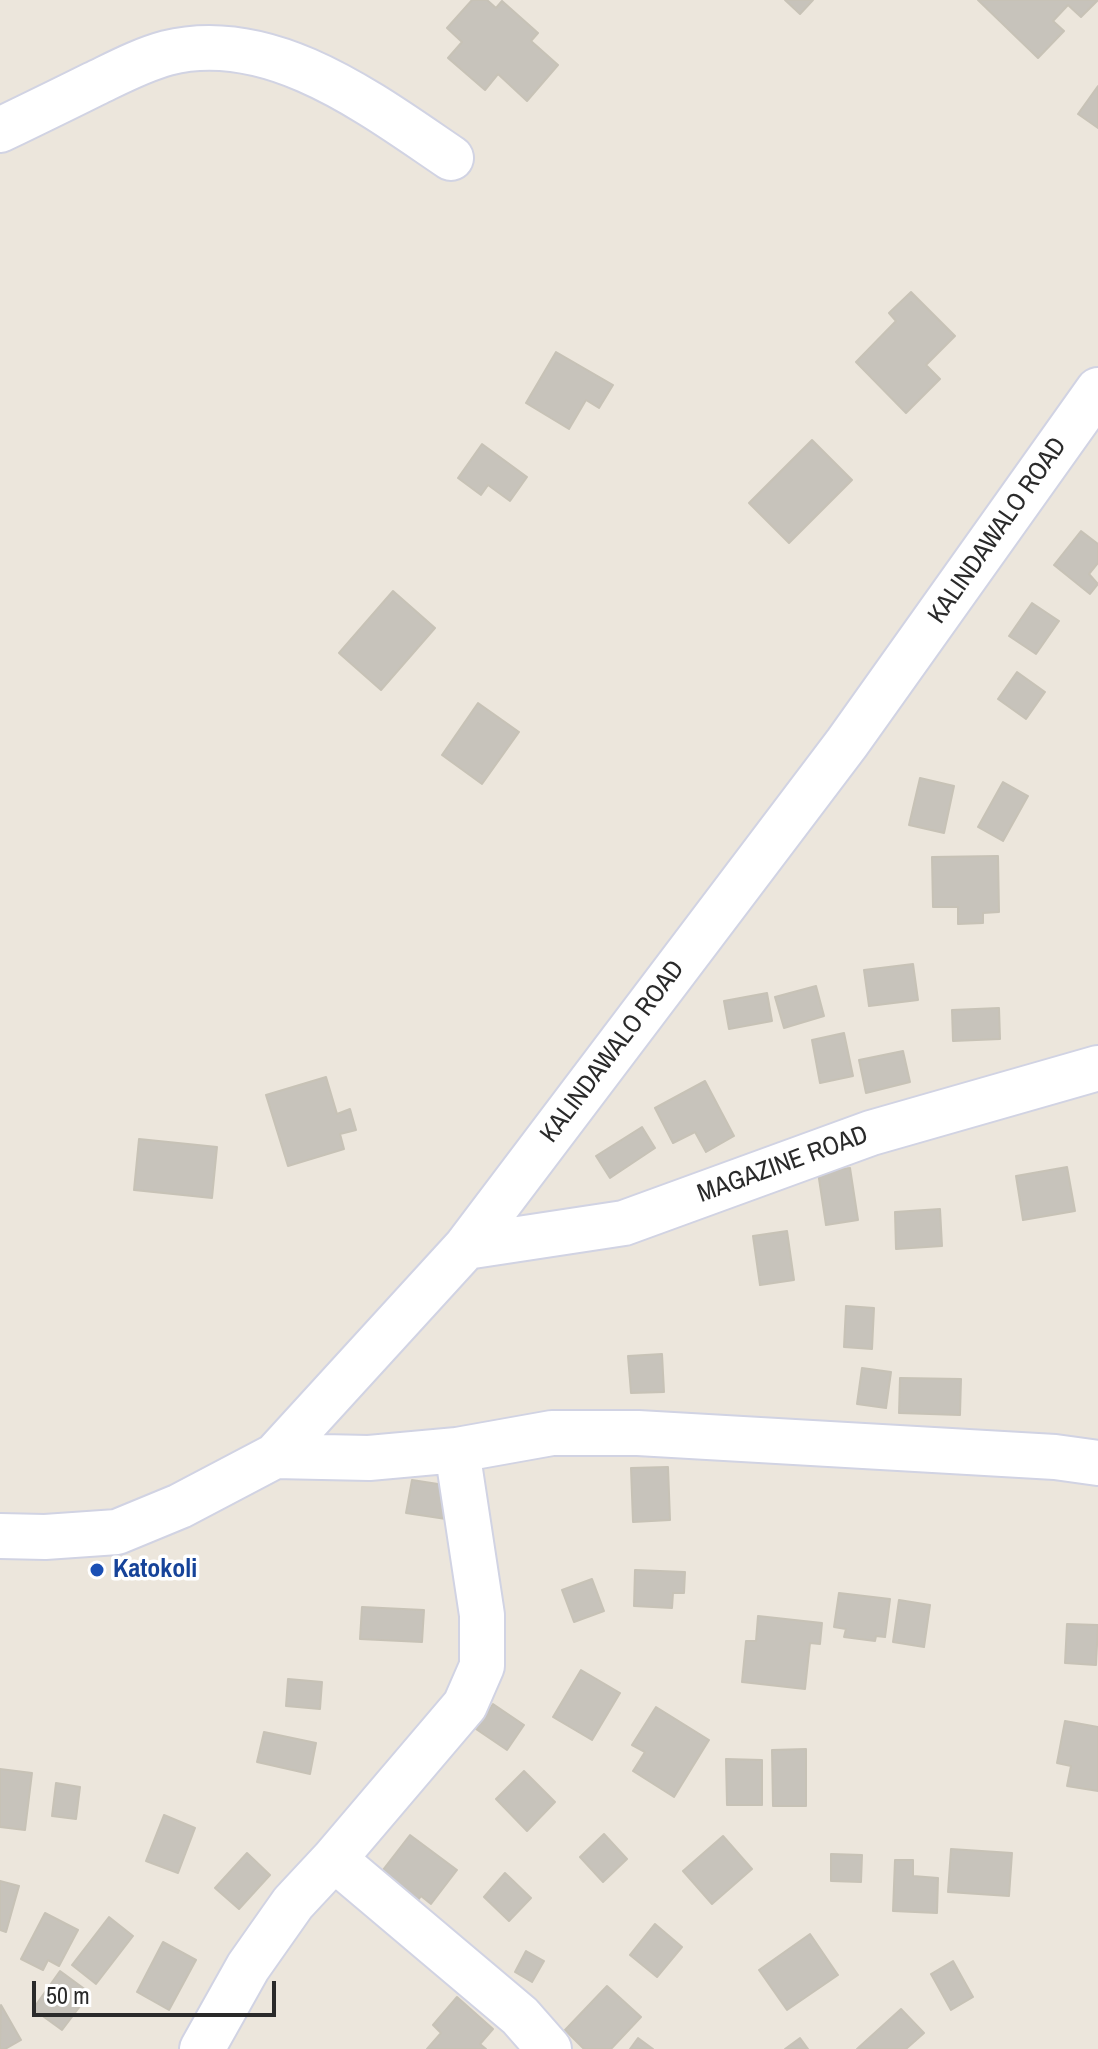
<!DOCTYPE html>
<html>
<head>
<meta charset="utf-8">
<style>
	body { margin:0 }
	#map { position:relative; width:1098px; height:2049px; overflow:hidden; background:#ece6dc; font-family:"Archivo Narrow",sans-serif }
	canvas { display:block }
	.scale { position:absolute; left:32px; top:1981px; width:244px; height:36px; box-sizing:border-box; border:4px solid #2a2a2a; border-top:0; padding-left:10px; font-size:24px; line-height:28px; white-space:nowrap; color:#2a2a2a; -webkit-text-stroke:6px #fff; paint-order:stroke }
</style>
</head>
<body>
<div id="map">
<canvas width="1098" height="2049"></canvas>
<div class="scale">50 m</div>
</div>
<script>
const ctx = document.querySelector('canvas').getContext('2d');
ctx.lineJoin = 'round';
function fillPath(path, color) { ctx.fillStyle = color; ctx.fill(path, 'evenodd'); }
function stroke(path, color, width, dash) { ctx.strokeStyle = color; ctx.lineWidth = width; ctx.lineCap = dash ? 'butt' : 'round'; ctx.setLineDash(dash || []); ctx.stroke(path); }
function label(font, color, halo, rows, align = 'center') {
  ctx.font = font + ' "Archivo Narrow",sans-serif'; ctx.lineWidth = 7; ctx.setLineDash([]); ctx.textBaseline = 'middle'; ctx.strokeStyle = halo; ctx.fillStyle = color; for (const [text, x, y, turn = 0] of rows) {
    ctx.save(); ctx.translate(x, y); ctx.rotate((+turn || 0) * Math.PI / 180); ctx.textAlign = isNaN(turn) ? turn : align; if (halo) ctx.strokeText(text, 0, 0); ctx.fillText(text, 0, 0); ctx.restore();
  }
}
const building = new Path2D(`
	M 472,0 L 487,0 L 496,8 L 502,1 L 538,33 L 531,41 L 558,65 L 527,101 L 498,74 L 485,90 L 448,58 L 462,42 L 447,28 Z
	M 785,0 L 813,0 L 800,14 Z
	M 978,0 L 1098,0 L 1081,17 L 1068,5 L 1053,21 L 1064,31 L 1038,58 Z
	M 1098,86 L 1098,128 L 1078,114 Z
	M 911,292 L 955,336 L 926,365 L 940,379 L 906,413 L 856,362 L 896,321 L 889,313 Z
	M 556,352 L 613,385 L 599,408 L 586,400 L 569,429 L 526,403 Z
	M 812,440 L 852,480 L 789,543 L 749,503 Z
	M 482,444 L 527,477 L 510,501 L 488,485 L 481,495 L 458,478 Z
	M 1081,531 L 1098,544 L 1098,563 L 1089,574 L 1098,584 L 1090,594 L 1054,565 Z
	M 393,591 L 435,628 L 381,690 L 339,653 Z
	M 1032,603 L 1059,621 L 1036,654 L 1009,636 Z
	M 1017,672 L 1045,692 L 1026,719 L 998,699 Z
	M 478,703 L 519,732 L 482,784 L 442,755 Z
	M 920,778 L 954,786 L 944,833 L 909,825 Z
	M 1003,782 L 1028,796 L 1003,841 L 978,827 Z
	M 998,856 L 999,912 L 983,913 L 983,923 L 958,924 L 958,907 L 933,907 L 932,857 Z
	M 913,964 L 918,1000 L 869,1006 L 864,970 Z
	M 816,986 L 824,1016 L 784,1028 L 775,997 Z
	M 767,993 L 772,1021 L 729,1029 L 724,1001 Z
	M 999,1008 L 1000,1039 L 953,1041 L 952,1010 Z
	M 844,1033 L 853,1076 L 820,1083 L 812,1040 Z
	M 903,1051 L 910,1082 L 866,1093 L 859,1060 Z
	M 326,1077 L 337,1114 L 350,1109 L 356,1130 L 340,1134 L 344,1149 L 288,1166 L 266,1095 Z
	M 705,1081 L 734,1136 L 706,1152 L 695,1132 L 673,1143 L 655,1108 Z
	M 642,1127 L 655,1148 L 610,1178 L 596,1156 Z
	M 139,1139 L 217,1147 L 212,1198 L 134,1190 Z
	M 1067,1167 L 1075,1211 L 1023,1220 L 1016,1176 Z
	M 850,1168 L 858,1220 L 826,1225 L 818,1172 Z
	M 940,1209 L 942,1246 L 896,1249 L 895,1212 Z
	M 787,1231 L 794,1280 L 760,1285 L 753,1236 Z
	M 846,1306 L 874,1308 L 872,1349 L 844,1347 Z
	M 662,1354 L 664,1392 L 631,1393 L 628,1356 Z
	M 862,1368 L 891,1372 L 886,1408 L 857,1404 Z
	M 900,1378 L 961,1379 L 960,1415 L 899,1413 Z
	M 668,1467 L 670,1520 L 633,1522 L 631,1468 Z
	M 412,1480 L 451,1486 L 446,1519 L 406,1513 Z
	M 635,1570 L 685,1572 L 684,1593 L 673,1593 L 672,1608 L 634,1606 Z
	M 592,1579 L 604,1611 L 574,1622 L 562,1590 Z
	M 839,1593 L 890,1599 L 885,1637 L 876,1636 L 875,1641 L 844,1637 L 846,1629 L 834,1627 Z
	M 899,1600 L 930,1605 L 924,1647 L 893,1642 Z
	M 362,1607 L 424,1610 L 422,1642 L 360,1639 Z
	M 758,1616 L 822,1623 L 820,1644 L 810,1643 L 805,1689 L 742,1682 L 746,1641 L 756,1641 Z
	M 1067,1624 L 1098,1625 L 1096,1665 L 1065,1663 Z
	M 581,1670 L 620,1693 L 592,1740 L 553,1717 Z
	M 288,1679 L 322,1682 L 320,1709 L 286,1706 Z
	M 493,1704 L 524,1725 L 507,1750 L 476,1729 Z
	M 656,1707 L 709,1740 L 674,1797 L 633,1771 L 645,1752 L 632,1745 Z
	M 1065,1721 L 1098,1727 L 1098,1791 L 1067,1786 L 1071,1766 L 1057,1763 Z
	M 264,1732 L 316,1743 L 310,1774 L 257,1762 Z
	M 806,1749 L 806,1806 L 773,1806 L 772,1750 Z
	M 726,1759 L 762,1760 L 762,1805 L 727,1805 Z
	M 0,1769 L 32,1773 L 25,1830 L 0,1827 Z
	M 524,1771 L 555,1802 L 527,1831 L 496,1799 Z
	M 56,1783 L 80,1787 L 76,1819 L 52,1816 Z
	M 164,1815 L 195,1828 L 178,1873 L 146,1861 Z
	M 604,1834 L 627,1859 L 603,1882 L 580,1857 Z
	M 410,1835 L 457,1870 L 431,1904 L 421,1896 L 416,1903 L 379,1875 Z
	M 723,1836 L 752,1869 L 712,1904 L 683,1871 Z
	M 951,1849 L 1012,1853 L 1009,1896 L 948,1892 Z
	M 247,1853 L 270,1875 L 239,1909 L 215,1888 Z
	M 831,1854 L 862,1855 L 861,1882 L 831,1881 Z
	M 895,1860 L 913,1860 L 913,1876 L 938,1878 L 937,1913 L 893,1911 Z
	M 505,1873 L 531,1898 L 509,1921 L 484,1897 Z
	M 0,1881 L 19,1886 L 6,1932 L 0,1930 Z
	M 45,1913 L 78,1930 L 59,1966 L 48,1960 L 43,1970 L 21,1959 Z
	M 109,1917 L 133,1936 L 96,1984 L 72,1965 Z
	M 655,1924 L 682,1947 L 657,1977 L 630,1955 Z
	M 810,1934 L 838,1975 L 787,2010 L 759,1970 Z
	M 163,1942 L 196,1960 L 169,2010 L 137,1992 Z
	M 526,1951 L 544,1961 L 532,1982 L 515,1972 Z
	M 953,1961 L 973,1997 L 951,2010 L 931,1974 Z
	M 60,1971 L 90,1993 L 62,2030 L 33,2009 Z
	M 607,1986 L 641,2017 L 611,2049 L 584,2049 L 565,2030 Z
	M 457,1997 L 493,2029 L 480,2044 L 486,2049 L 427,2049 L 441,2033 L 433,2025 Z
	M 1,2005 L 21,2040 L 5,2049 L 0,2049 Z
	M 901,2009 L 924,2033 L 906,2049 L 857,2049 Z
	M 638,2038 L 653,2049 L 630,2049 Z
	M 800,2038 L 808,2049 L 785,2049 Z`);
const minor = new Path2D(`
	M 0,130 C 31,115 62,100 94,84 C 117,73 141,60 167,53 C 271,27 371,104 451,158
	M 466,1247 L 624,1223 L 871,1133 L 1098,1068
	M 275,1456 L 369,1458 L 457,1450 L 552,1433 L 638,1433 L 1055,1457 L 1098,1463
	M 0,1536 L 45,1537 L 117,1532 L 180,1506 L 275,1456 L 466,1247 L 847,743 L 1098,390
	M 334,1859 L 520,2016 L 549,2049
	M 202,2049 L 248,1967 L 293,1903 L 334,1859 L 465,1705 L 482,1666 L 482,1615 L 457,1450`);
const markers = [
	[97,1570,8,"#1a4fb4"]
];
const streetNames = [
	["KALINDAWALO ROAD",998,531,-55],
	["KALINDAWALO ROAD",613,1052,-53],
	["MAGAZINE ROAD",783,1165,-20]
];
const transitNames = [
	["Katokoli",113,1570]
];
fillPath(building, '#c7c3bb');
stroke(building, '#c7c2b6', 2);
stroke(minor, '#d1d3e3', 48);
stroke(minor, '#fff', 44);
for (const [x, y, r, color] of markers) { const dot = new Path2D(); dot.arc(x, y, r, 0, 2 * Math.PI); ctx.fillStyle = color; ctx.fill(dot); stroke(dot, '#fff', 3); }
label('26px', '#2a2a2a', '#fff', streetNames);
label('bold 26px', '#164399', '#fff', transitNames, 'left');
</script>
</body>
</html>
